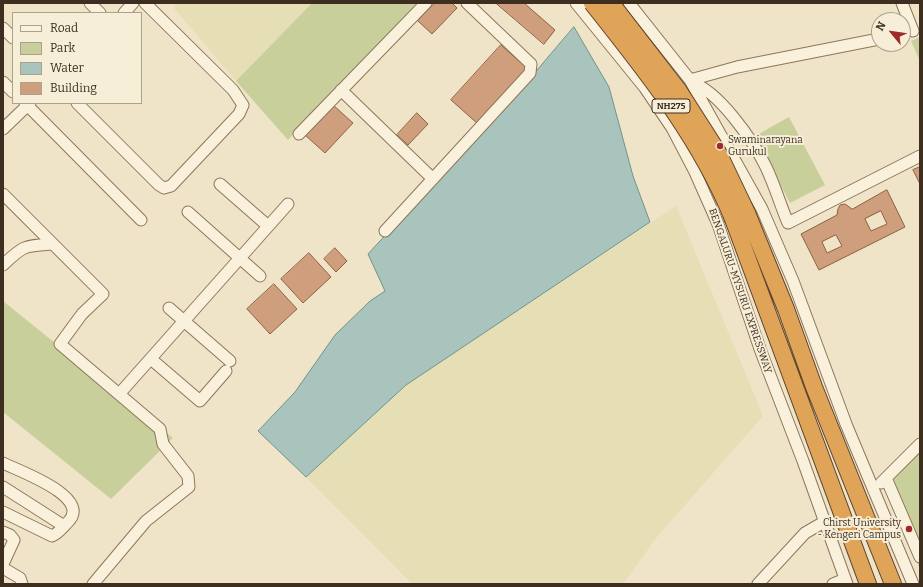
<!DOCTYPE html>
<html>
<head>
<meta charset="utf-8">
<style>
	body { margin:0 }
	#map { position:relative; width:923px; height:587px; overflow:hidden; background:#f0e4c8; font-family:Bitter,serif }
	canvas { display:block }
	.frame { position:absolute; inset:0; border:4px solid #3d2e20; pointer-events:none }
	.legend { position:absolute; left:12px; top:12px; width:130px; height:92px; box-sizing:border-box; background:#f7eed8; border:1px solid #ada18e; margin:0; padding:5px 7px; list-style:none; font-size:12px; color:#3d2e20 }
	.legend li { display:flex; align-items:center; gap:8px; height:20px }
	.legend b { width:20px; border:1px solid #ada18e }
	.north { position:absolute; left:871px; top:12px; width:40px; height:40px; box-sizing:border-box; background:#f7eed8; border:1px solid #ada18e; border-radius:50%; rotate:299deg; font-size:11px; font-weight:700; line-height:16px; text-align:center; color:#3d2e20 }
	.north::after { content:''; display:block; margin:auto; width:14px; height:18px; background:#9e2a2b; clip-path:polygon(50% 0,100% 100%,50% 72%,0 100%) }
</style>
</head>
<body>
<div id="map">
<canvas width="923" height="587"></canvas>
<div class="frame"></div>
<ul class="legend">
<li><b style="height:5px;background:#faf1dc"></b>Road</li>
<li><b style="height:11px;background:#c9cf9b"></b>Park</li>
<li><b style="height:11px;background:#a9c4bc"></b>Water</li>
<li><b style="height:11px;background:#cf9f7d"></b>Building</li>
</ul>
<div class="north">N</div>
</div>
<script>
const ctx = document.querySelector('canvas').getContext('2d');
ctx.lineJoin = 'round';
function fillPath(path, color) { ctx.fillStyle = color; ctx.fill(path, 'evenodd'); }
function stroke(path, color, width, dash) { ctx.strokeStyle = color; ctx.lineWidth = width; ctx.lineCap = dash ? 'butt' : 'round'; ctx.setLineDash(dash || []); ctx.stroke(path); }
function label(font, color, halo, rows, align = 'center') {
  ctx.font = font + ' Bitter,serif'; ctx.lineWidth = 4; ctx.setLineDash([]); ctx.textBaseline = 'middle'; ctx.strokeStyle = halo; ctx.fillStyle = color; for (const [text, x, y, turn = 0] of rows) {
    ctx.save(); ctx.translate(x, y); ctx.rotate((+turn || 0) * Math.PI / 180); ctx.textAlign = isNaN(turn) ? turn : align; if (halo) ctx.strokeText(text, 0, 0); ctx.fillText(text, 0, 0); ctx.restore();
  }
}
const farmland = new Path2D(`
	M 177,3 L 312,3 L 236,81 L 173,7 Z
	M 676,206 L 763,416 L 657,537 L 623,584 L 412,584 L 306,477 L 406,385 Z`);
const green = new Path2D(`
	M 312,3 L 417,3 L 288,140 L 236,81 Z
	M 920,37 L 920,61 L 911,41 Z
	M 789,117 L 825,185 L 790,203 L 755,136 Z
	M 3,301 L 173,438 L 111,499 L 3,412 Z
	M 920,445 L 920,569 L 884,486 Z`);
const water = new Path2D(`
	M 574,27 L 609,87 L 633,176 L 650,222 L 406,385 L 306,477 L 258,431 L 295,392 L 335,335 L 370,301 L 385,291 L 368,254 L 532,76 Z`);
const building = new Path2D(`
	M 435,3 L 452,3 L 457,8 L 432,34 L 418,21 Z
	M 496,3 L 524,3 L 555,30 L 544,44 Z
	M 501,45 L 528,69 L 478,124 L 451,100 Z
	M 333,105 L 353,123 L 325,153 L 305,135 Z
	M 417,113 L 428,124 L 408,145 L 397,135 Z
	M 920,167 L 920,184 L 913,170 Z
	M 887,190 L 905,227 L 819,270 L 801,234 L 837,215 L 838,209 L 840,205 L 845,204 L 852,209 ZM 881,211 L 887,224 L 871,231 L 865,219 ZM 836,235 L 842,246 L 827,253 L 822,242 Z
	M 335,248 L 347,261 L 336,272 L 324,259 Z
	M 309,253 L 331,277 L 303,303 L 281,279 Z
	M 274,284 L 297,309 L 270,334 L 247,309 Z`);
const minor = new Path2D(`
	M 90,3 L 100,13
	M 576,3 L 645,88 L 672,128 L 695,172 L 718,224 L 760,349 L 803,461 L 847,584
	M 629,3 L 690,80 L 762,209 L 793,281 L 846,424 L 913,584
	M 902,3 L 913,31
	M 124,13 L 133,3
	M 3,28 L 13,38
	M 690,80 L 737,67 L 879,39
	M 3,82 L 13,92
	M 692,83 C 718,90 753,141 765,165 C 774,183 780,204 788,223 L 920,156
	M 341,90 L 433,179
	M 25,103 L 141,220
	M 77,103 L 159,185 L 164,188 L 171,186 L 239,114 L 243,105 L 233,90 L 145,3
	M 3,129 L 30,103
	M 299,134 L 426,3
	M 220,184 L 268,226
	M 3,194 L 103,294 L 82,314 L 60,344 L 160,429 L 163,444 L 188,476 L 189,487 L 146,521 L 93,584
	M 188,212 L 260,276
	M 385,231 L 530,73 L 531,64 L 467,3
	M 3,265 C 24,245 24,246 53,244
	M 169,308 L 230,361
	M 151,359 L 200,401 L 226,371
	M 120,393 L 288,204
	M 3,463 C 19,471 93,497 68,522 C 63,527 59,533 52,536 L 3,512
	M 886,478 L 920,557
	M 881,483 L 920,444
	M 3,487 L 64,526
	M 3,532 L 10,535 L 14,540 L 3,564
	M 3,568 L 20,578 L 22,584
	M 758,584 L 805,533 L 824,522
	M 833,584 L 845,579`);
const highway = new Path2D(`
	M 747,213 L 786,309 L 814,387 L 893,584
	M 733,219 L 868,584`);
const highwayBridge = new Path2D(`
	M 592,3 C 646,71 700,138 733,219
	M 611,3 L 679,91 L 718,152 L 747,213`);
const markers = [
	[720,146,4,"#9e2a2b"],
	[909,529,4,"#9e2a2b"]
];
const shields = [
	[671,106,38]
];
const shieldNames = [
	["NH275",671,106]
];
const poiNames = [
	["Swaminarayana",728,140],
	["Gurukul",728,152],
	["Chirst University",901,523,"right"],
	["- Kengeri Campus",901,535,"right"]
];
const streetNames = [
	["BENGALURU-MYSURU EXPRESSWAY",740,291,71]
];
fillPath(farmland, '#e6deb5');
fillPath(green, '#c9cf9b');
fillPath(water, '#a9c4bc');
stroke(water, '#6f938a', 1);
fillPath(building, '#cf9f7d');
stroke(building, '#8d5f41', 1);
stroke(minor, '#8d765c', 13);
stroke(highway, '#5b4430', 18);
stroke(minor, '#faf1dc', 11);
stroke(highway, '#e0a458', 16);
stroke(highwayBridge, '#5b4430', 18, []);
stroke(highwayBridge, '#e0a458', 16);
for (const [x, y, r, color] of markers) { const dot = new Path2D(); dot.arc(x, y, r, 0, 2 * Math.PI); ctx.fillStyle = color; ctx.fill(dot); stroke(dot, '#f7eed8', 1.5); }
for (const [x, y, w] of shields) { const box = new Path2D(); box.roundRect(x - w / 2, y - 7, w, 14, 3); ctx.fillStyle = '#f7eed8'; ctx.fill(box); stroke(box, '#3d2e20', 1); }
label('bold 9px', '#3d2e20', null, shieldNames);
label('10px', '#3d2e20', '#f7eed8', poiNames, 'left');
label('10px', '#3d2e20', '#f7eed8', streetNames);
</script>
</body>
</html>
